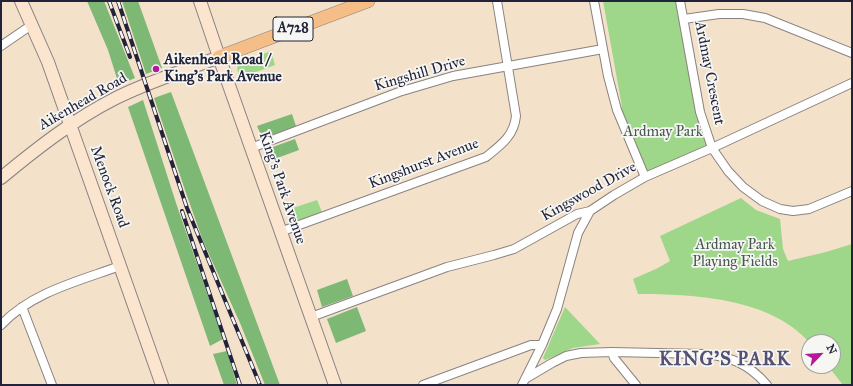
<!DOCTYPE html>
<html>
<head>
<meta charset="utf-8">
<style>
	body { margin:0 }
	#map { position:relative; width:853px; height:386px; overflow:hidden; background:#f3e1c9; font-family:"IM FELL Great Primer",serif }
	canvas { display:block }
	.frame { position:absolute; inset:0; border:2px solid #22223b; pointer-events:none }
	.north { position:absolute; left:801px; top:334px; width:40px; height:40px; box-sizing:border-box; background:#f6f6f2; border:1px solid #a1a1a9; border-radius:50%; rotate:65deg; font-size:11px; font-weight:700; line-height:16px; text-align:center; color:#22223b }
	.north::after { content:''; display:block; margin:auto; width:14px; height:18px; background:#b5179e; clip-path:polygon(50% 0,100% 100%,50% 72%,0 100%) }
</style>
</head>
<body>
<div id="map">
<canvas width="853" height="386"></canvas>
<div class="frame"></div>
<div class="north">N</div>
</div>
<script>
const ctx = document.querySelector('canvas').getContext('2d');
ctx.lineJoin = 'round';
function fillPath(path, color) { ctx.fillStyle = color; ctx.fill(path, 'evenodd'); }
function stroke(path, color, width, dash) { ctx.strokeStyle = color; ctx.lineWidth = width; ctx.lineCap = dash ? 'butt' : 'round'; ctx.setLineDash(dash || []); ctx.stroke(path); }
function label(font, color, halo, rows, align = 'center') {
  ctx.font = font + ' "IM FELL Great Primer",serif'; ctx.lineWidth = 3.5; ctx.setLineDash([]); ctx.textBaseline = 'middle'; ctx.strokeStyle = halo; ctx.fillStyle = color; for (const [text, x, y, turn = 0] of rows) {
    ctx.save(); ctx.translate(x, y); ctx.rotate((+turn || 0) * Math.PI / 180); ctx.textAlign = isNaN(turn) ? turn : align; if (halo) ctx.strokeText(text, 0, 0); ctx.fillText(text, 0, 0); ctx.restore();
  }
}
const green = new Path2D(`
	M 603,1 L 676,1 L 694,92 L 710,147 L 646,174 L 619,108 L 622,107 Z
	M 271,51 L 275,65 L 240,78 C 239,75 236,69 238,66 C 242,60 264,54 271,51 Z
	M 741,198 L 756,210 L 780,219 L 783,249 L 788,261 L 826,252 L 852,244 L 852,385 L 843,385 L 828,366 L 833,366 L 833,342 L 809,342 C 770,298 693,294 638,294 L 633,279 L 658,268 L 670,261 L 660,236 Z
	M 317,200 L 322,212 L 294,222 L 292,221 L 287,210 Z
	M 565,307 L 600,344 L 573,348 L 545,360 L 543,358 Z`);
const forest = new Path2D(`
	M 87,1 L 104,1 L 135,78 L 119,85 L 108,50 Z
	M 122,1 L 138,1 L 162,68 L 146,74 Z
	M 171,92 L 280,385 L 265,385 L 240,323 L 203,241 L 186,193 L 154,98 Z
	M 143,100 L 176,203 L 223,339 L 210,346 L 128,107 Z
	M 292,114 L 296,126 L 267,137 L 261,135 L 257,126 Z
	M 295,139 L 299,150 L 269,161 L 267,151 L 270,148 Z
	M 347,279 L 353,296 L 322,307 L 317,290 Z
	M 357,307 L 366,331 L 336,343 L 327,319 Z
	M 227,351 L 237,385 L 224,385 L 213,354 Z`);
const street = new Path2D(`
	M 594,1 L 608,76 L 617,110 L 645,177
	M 680,1 L 700,112 L 712,148 L 728,171 L 743,187 L 762,201 L 780,209 L 793,211 L 809,209 L 852,191
	M 684,19 L 719,14 L 743,14 L 765,18 L 852,53
	M 1,46 L 33,24
	M 251,148 L 399,92 L 453,76 L 603,49
	M 280,232 L 486,157 C 501,145 514,136 516,116 L 497,1
	M 22,307 L 52,385
	M 311,317 L 447,267 L 494,255 L 514,249 L 577,214 L 590,211 L 614,195 L 645,177 L 712,148 L 852,83
	M 1,325 C 32,292 79,281 120,266
	M 612,352 L 614,358 L 636,385
	M 525,379 L 552,363 L 566,356 L 581,353 L 612,352 L 703,354 C 730,356 749,364 767,385
	M 423,385 L 531,345 L 542,345
	M 522,385 L 542,345 L 557,309 L 578,233 L 590,211`);
const secondary = new Path2D(`
	M 21,1 L 48,62 L 162,385
	M 200,1 L 219,57 L 335,385
	M 1,178 C 36,149 73,120 114,99 C 147,82 184,71 219,57`);
const primary = new Path2D(`
	M 219,57 L 368,1`);
const rail = new Path2D(`
	M 109,1 L 130,57
	M 118,1 L 187,208 L 260,385
	M 182,211 L 240,385`);
const markers = [
	[156,69,4,"#b5179e"]
];
const shields = [
	[293,29,40]
];
const shieldNames = [
	["A728",293,29]
];
const poiNames = [
	["Aikenhead Road /",164,60],
	["King's Park Avenue",164,77]
];
const streetNames = [
	["Ardmay Crescent",709,73,79],
	["Kingshill Drive",420,74,-16],
	["Aikenhead Road",83,102,-30],
	["Kingshurst Avenue",424,164,-21],
	["Menock Road",109,187,70],
	["King's Park Avenue",282,188,71],
	["Kingswood Drive",589,192,-29]
];
const parkNames = [
	["Ardmay Park",663,132],
	["Ardmay Park",735,245],
	["Playing Fields",735,262]
];
const districtNames = [
	["KING'S PARK",725,360]
];
fillPath(green, '#9ed789');
fillPath(forest, '#7eb875');
stroke(street, '#8a8282', 10);
stroke(secondary, '#8a8282', 14);
stroke(primary, '#8a8282', 14);
stroke(street, '#fff', 8);
stroke(secondary, '#fbe5cf', 12);
stroke(primary, '#f6be87', 13);
stroke(rail, '#22223b', 4);
stroke(rail, '#f6f6f2', 2.5, [8]);
for (const [x, y, r, color] of markers) { const dot = new Path2D(); dot.arc(x, y, r, 0, 2 * Math.PI); ctx.fillStyle = color; ctx.fill(dot); stroke(dot, '#f6f6f2', 1.5); }
for (const [x, y, w] of shields) { const box = new Path2D(); box.roundRect(x - w / 2, y - 12, w, 24, 3); ctx.fillStyle = '#f6f6f2'; ctx.fill(box); stroke(box, '#22223b', 1); }
label('bold 14px', '#22223b', null, shieldNames);
label('bold 15px', '#22223b', '#f6f6f2', poiNames, 'left');
label('15px', '#22223b', '#f6f6f2', streetNames);
label('15px', '#475852', '#f6f6f2', parkNames);
ctx.letterSpacing = '1px';
label('bold 19px', '#555176', '#f6f6f2', districtNames);
ctx.letterSpacing = '0px';
</script>
</body>
</html>
